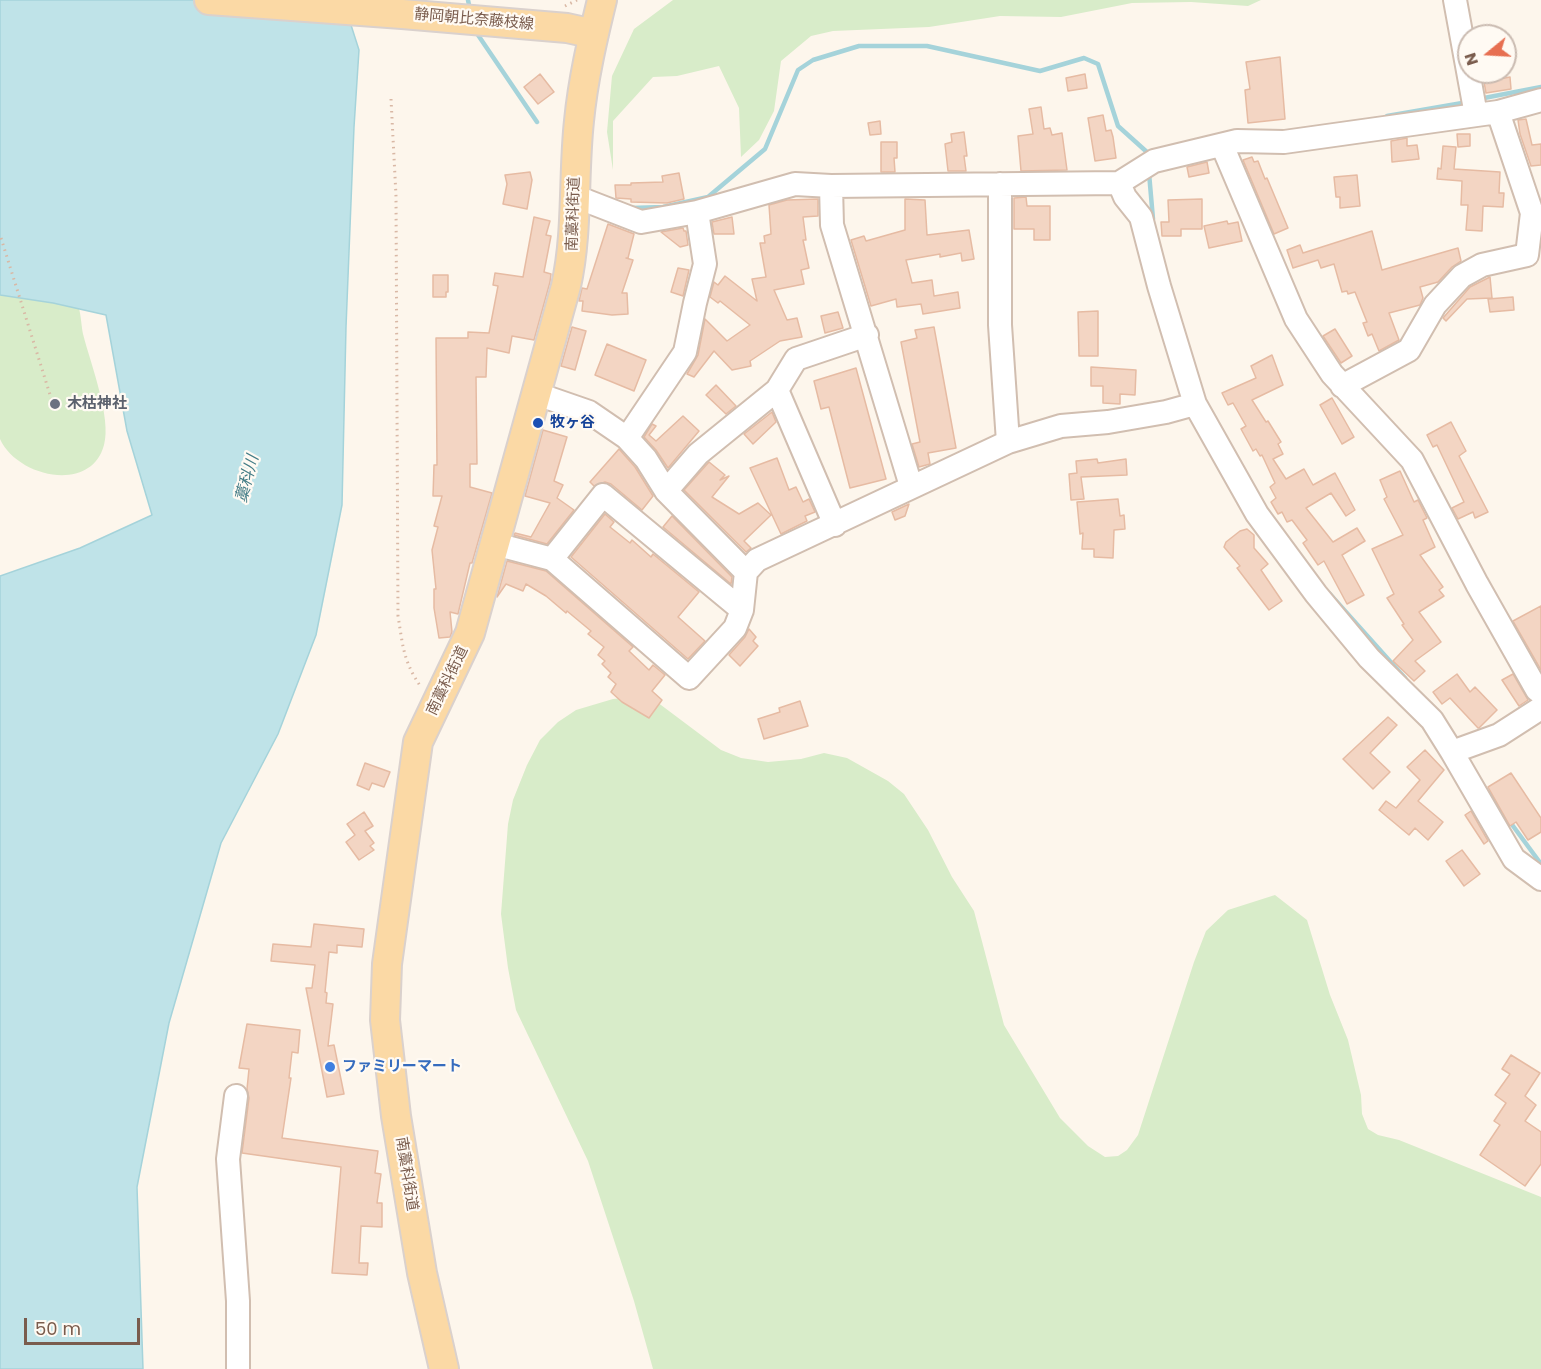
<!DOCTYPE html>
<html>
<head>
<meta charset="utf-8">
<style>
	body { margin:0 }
	#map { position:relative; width:1541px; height:1369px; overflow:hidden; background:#fdf6ec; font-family:Poppins,sans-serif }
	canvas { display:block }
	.north { position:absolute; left:1457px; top:24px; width:60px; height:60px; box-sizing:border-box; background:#fffaf3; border:2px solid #cabbb1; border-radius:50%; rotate:252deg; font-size:16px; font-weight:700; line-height:24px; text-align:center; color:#7a5c4d }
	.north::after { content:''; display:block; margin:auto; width:21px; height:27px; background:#e76f51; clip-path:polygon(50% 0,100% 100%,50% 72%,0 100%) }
	.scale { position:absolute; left:24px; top:1318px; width:116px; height:27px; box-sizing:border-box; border:3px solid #7a5c4d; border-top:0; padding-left:8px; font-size:18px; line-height:21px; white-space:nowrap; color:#7a5c4d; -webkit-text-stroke:4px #fffaf3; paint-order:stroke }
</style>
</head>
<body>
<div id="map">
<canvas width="1541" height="1369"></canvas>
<div class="north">N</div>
<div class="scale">50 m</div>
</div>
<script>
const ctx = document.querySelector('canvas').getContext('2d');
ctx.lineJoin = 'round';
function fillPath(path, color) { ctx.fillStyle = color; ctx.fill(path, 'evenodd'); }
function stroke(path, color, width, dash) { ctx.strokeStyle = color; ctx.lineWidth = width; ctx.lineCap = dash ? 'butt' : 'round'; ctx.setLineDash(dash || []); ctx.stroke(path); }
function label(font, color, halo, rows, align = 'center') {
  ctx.font = font + ' Poppins,"Noto Sans JP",sans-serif'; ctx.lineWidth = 4.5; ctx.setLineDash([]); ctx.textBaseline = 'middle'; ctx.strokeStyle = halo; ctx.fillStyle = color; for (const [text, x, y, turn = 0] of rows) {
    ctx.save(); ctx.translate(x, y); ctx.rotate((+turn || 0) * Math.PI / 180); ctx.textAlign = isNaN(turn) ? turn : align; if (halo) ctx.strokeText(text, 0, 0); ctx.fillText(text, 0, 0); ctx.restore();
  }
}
const green = new Path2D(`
	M 673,0 L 1261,0 L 1248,6 L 1191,2 L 1132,3 L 1061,17 L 1000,16 L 929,27 L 833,31 L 811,36 L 781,61 L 774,111 L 759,140 L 741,157 L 739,108 L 719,66 L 677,76 L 653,77 L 613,121 L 613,170 L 607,132 L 612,76 L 634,29 Z
	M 0,238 C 20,255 40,271 60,288 C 64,292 74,297 77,303 C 81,311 81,324 83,334 C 90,362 112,418 104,445 C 91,494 17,477 0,439 Z
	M 635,697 L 657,702 L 721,750 L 741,758 L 768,762 L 801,759 L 824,753 L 847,758 L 888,781 L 904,794 L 928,830 L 952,877 L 974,911 L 1004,1025 L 1060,1118 L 1088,1146 L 1105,1157 L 1118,1156 L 1127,1150 L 1138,1135 L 1194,962 L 1206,931 L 1228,910 L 1275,895 L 1307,920 L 1330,995 L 1348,1040 L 1361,1095 L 1362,1114 L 1368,1129 L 1378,1135 L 1399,1140 L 1541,1197 L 1541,1369 L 653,1369 L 634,1301 L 588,1161 L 516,1010 L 508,968 L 501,914 L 508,824 L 513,800 L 527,765 L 540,740 L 558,722 L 576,710 L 613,699 Z`);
const water = new Path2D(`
	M 0,0 L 343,0 L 359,50 L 354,127 L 346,327 L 342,505 L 316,635 L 278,734 L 221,843 L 169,1023 L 137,1187 L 143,1369 L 0,1369 L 0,576 L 80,548 L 152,515 L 127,431 L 106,315 L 53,303 L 0,295 Z`);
const stream = new Path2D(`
	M 468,0 L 470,10
	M 476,29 L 478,35 L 537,122
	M 1479,99 L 1541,87
	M 1387,116 L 1468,102
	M 1149,173 L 1153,219
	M 631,208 L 663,207 L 708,197 L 765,149 L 798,70 L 813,60 L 859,46 L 927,46 L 1040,71 L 1084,58 L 1098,64 L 1118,126 L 1148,153 L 1149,156
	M 1329,593 L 1405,678
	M 1488,792 L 1541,864`);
const building = new Path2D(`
	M 1280,57 L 1285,119 L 1248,123 L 1245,90 L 1250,89 L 1246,62 Z
	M 540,74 L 554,92 L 538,104 L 524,87 Z
	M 1085,74 L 1087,88 L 1068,91 L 1066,78 Z
	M 1510,77 L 1511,89 L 1486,93 L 1484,82 Z
	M 1041,107 L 1044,129 L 1050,128 L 1052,135 L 1062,133 L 1067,170 L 1021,171 L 1018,136 L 1033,134 L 1029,109 Z
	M 1103,115 L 1106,131 L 1111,130 L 1113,137 L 1116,158 L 1095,161 L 1088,118 Z
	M 1526,119 L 1532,145 L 1541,144 L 1541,165 L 1531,166 L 1520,134 L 1518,120 Z
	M 880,121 L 881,134 L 870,135 L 868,123 Z
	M 964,132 L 967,156 L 964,156 L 966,171 L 948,171 L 945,144 L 952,142 L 951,134 Z
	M 1457,134 L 1470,134 L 1470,146 L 1458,147 Z
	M 1407,138 L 1407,146 L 1417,145 L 1419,159 L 1392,162 L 1391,141 Z
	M 881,142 L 897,142 L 897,158 L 894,158 L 895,172 L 881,172 Z
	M 1443,146 L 1456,147 L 1454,169 L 1500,172 L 1499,193 L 1504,193 L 1503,207 L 1483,206 L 1482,231 L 1466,230 L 1468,205 L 1461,205 L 1462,181 L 1437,179 L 1438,168 L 1441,169 Z
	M 1252,157 L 1254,162 L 1258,161 L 1265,179 L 1267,178 L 1288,228 L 1274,234 L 1243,160 Z
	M 1207,162 L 1209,173 L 1189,177 L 1187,167 Z
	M 530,172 L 532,180 L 527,209 L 503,204 L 507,184 L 505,175 Z
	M 679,173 L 684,199 L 667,203 L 631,202 L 631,199 L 616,198 L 615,185 L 631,185 L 631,183 L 663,182 L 662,176 Z
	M 1357,175 L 1360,206 L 1340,208 L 1340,197 L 1336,197 L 1334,177 Z
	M 1026,197 L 1027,206 L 1050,206 L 1050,240 L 1034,240 L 1034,229 L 1014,229 L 1014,198 Z
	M 818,199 L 818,216 L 803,217 L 806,240 L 803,240 L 809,268 L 801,270 L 804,284 L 774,290 L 787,320 L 797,318 L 802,337 L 780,341 L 750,361 L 751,366 L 732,370 L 714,351 L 694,377 L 687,374 L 698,355 L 705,319 L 727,341 L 750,325 L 720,301 L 718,303 L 710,297 L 714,282 L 718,285 L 725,276 L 757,301 L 752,279 L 766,277 L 760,243 L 765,243 L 764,236 L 771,234 L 769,205 L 787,200 Z
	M 905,199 L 925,200 L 927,235 L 969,230 L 974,259 L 962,261 L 961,253 L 940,257 L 940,254 L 906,260 L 912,283 L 932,280 L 934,296 L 958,292 L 960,308 L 923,314 L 921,304 L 897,307 L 896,299 L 871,306 L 851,240 L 864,236 L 866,241 L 905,230 Z
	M 1202,199 L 1202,229 L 1181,229 L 1181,236 L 1162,236 L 1161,222 L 1169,222 L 1168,200 Z
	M 534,217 L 550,221 L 546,235 L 551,236 L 544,272 L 551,274 L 550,282 L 534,340 L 512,336 L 509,353 L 487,348 L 486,377 L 476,377 L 477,464 L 470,464 L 470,487 L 492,493 L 472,563 L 470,563 L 458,614 L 450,612 L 452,632 L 450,637 L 439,638 L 434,608 L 434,589 L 436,589 L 432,550 L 438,527 L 434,526 L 442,496 L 433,496 L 434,465 L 437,465 L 436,338 L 468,338 L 468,332 L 489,333 L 498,286 L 493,285 L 495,273 L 523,277 Z
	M 732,217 L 734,234 L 714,234 L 712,222 Z
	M 1227,221 L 1228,224 L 1238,222 L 1242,241 L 1209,248 L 1204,226 Z
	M 608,224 L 634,234 L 628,258 L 626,258 L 633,260 L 622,293 L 627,293 L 628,314 L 612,315 L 582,311 L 583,301 L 579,301 L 582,288 L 587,289 Z
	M 683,228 L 684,231 L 686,231 L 688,245 L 680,247 L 661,232 Z
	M 1372,231 L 1382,270 L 1458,248 L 1461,261 L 1452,267 L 1438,282 L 1420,287 L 1423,298 L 1420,305 L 1389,313 L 1399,340 L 1379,351 L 1372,334 L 1368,336 L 1363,323 L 1367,322 L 1355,292 L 1348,294 L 1347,291 L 1342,292 L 1334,264 L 1321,268 L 1318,260 L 1293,268 L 1287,250 L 1300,245 L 1303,253 Z
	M 678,268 L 689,270 L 683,296 L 671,292 Z
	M 433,275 L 448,275 L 448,292 L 446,292 L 446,297 L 433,297 Z
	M 1490,277 L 1492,298 L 1467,299 L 1446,321 L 1443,318 L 1470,287 Z
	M 1513,297 L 1514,310 L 1490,312 L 1488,299 Z
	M 1098,311 L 1098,356 L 1079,356 L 1078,312 Z
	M 838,312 L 843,328 L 825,333 L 821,316 Z
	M 572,327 L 586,331 L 575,370 L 561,366 Z
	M 934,327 L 956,448 L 928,453 L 930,464 L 919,467 L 912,444 L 920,442 L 901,342 L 917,338 L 915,330 Z
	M 1335,329 L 1352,356 L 1341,363 L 1323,336 Z
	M 607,344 L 646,360 L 634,391 L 595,375 Z
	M 1272,355 L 1283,385 L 1252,400 L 1266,422 L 1268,421 L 1281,442 L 1278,444 L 1283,454 L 1273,459 L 1286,479 L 1304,469 L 1313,485 L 1335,473 L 1355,510 L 1346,516 L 1331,493 L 1306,508 L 1333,542 L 1357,528 L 1365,541 L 1342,555 L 1364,595 L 1347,604 L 1324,561 L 1318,565 L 1303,543 L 1307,540 L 1292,520 L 1287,522 L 1282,512 L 1278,514 L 1271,502 L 1276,498 L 1270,487 L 1275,483 L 1262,455 L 1260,456 L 1256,449 L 1253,451 L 1241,429 L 1246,426 L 1233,403 L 1228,405 L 1222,393 L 1256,378 L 1251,366 Z
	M 1091,367 L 1136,370 L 1135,395 L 1120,394 L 1120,404 L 1103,403 L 1103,386 L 1091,386 Z
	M 856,368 L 886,479 L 850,488 L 829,407 L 821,409 L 814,381 Z
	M 716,385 L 736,406 L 726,414 L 706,395 Z
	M 1332,398 L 1354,437 L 1342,444 L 1320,405 Z
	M 772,412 L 776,422 L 753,444 L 744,434 Z
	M 683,416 L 699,431 L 668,468 L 656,450 L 644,437 L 652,424 L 656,426 L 649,435 L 656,441 Z
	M 1451,422 L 1466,451 L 1459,456 L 1488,512 L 1475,518 L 1473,512 L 1458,519 L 1452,508 L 1464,502 L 1437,445 L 1433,447 L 1427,435 Z
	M 543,430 L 567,437 L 554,481 L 563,485 L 557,498 L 574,510 L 547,544 L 514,535 L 515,533 L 531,537 L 550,503 L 525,496 Z
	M 619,449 L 635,467 L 653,496 L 642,510 L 611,484 L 605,482 L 594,486 L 590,482 Z
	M 777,458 L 789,490 L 796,487 L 803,502 L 809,499 L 815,512 L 805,516 L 807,521 L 781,534 L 750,468 Z
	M 1097,459 L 1098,463 L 1126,459 L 1127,475 L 1081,477 L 1084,499 L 1071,500 L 1069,474 L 1077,473 L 1076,461 Z
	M 709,462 L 725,475 L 720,480 L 729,476 L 712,497 L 739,514 L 758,503 L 771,515 L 744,541 L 751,548 L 746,552 L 684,490 Z
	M 1400,471 L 1414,502 L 1418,500 L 1427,518 L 1423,520 L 1435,547 L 1420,555 L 1443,587 L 1439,590 L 1444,596 L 1419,612 L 1441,642 L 1415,661 L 1425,671 L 1414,681 L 1393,661 L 1413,640 L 1402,625 L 1404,624 L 1387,598 L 1394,594 L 1372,549 L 1403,535 L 1384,499 L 1387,497 L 1380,480 Z
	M 1118,499 L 1120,516 L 1124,515 L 1125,529 L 1114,530 L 1113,558 L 1094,557 L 1094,549 L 1082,549 L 1083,533 L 1080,534 L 1077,502 Z
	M 909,504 L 905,516 L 895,520 L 892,512 Z
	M 605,514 L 614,522 L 610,527 L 630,543 L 632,540 L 651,557 L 653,554 L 699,592 L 678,617 L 705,641 L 688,659 L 571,557 Z
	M 672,516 L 732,577 L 731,584 L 663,527 Z
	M 1247,529 L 1254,535 L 1254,548 L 1268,564 L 1261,570 L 1282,601 L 1269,610 L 1237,568 L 1240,566 L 1224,547 L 1226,542 L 1240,531 Z
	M 507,561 L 546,571 L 633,647 L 629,651 L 649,670 L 653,665 L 665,675 L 652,691 L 662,700 L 649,718 L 622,702 L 611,692 L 616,684 L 608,677 L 611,673 L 602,664 L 605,661 L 598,655 L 604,647 L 588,634 L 591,631 L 567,611 L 566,613 L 546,596 L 526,584 L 523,591 L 506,584 L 497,597 Z
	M 1541,606 L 1541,670 L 1513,621 Z
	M 749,629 L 756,637 L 753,641 L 758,646 L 740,666 L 729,655 L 745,637 Z
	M 1457,674 L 1470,692 L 1475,687 L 1497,710 L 1479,728 L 1478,728 L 1450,698 L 1442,704 L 1433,692 Z
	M 1513,674 L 1528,700 L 1519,706 L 1502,680 Z
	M 800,701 L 808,726 L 764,739 L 758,719 L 780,712 L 779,708 Z
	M 1388,717 L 1397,725 L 1370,753 L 1390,772 L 1373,789 L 1343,759 Z
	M 1425,750 L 1444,770 L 1418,801 L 1443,822 L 1428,840 L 1415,828 L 1409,835 L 1379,810 L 1386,801 L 1396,808 L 1420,780 L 1407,767 Z
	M 365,763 L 390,772 L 384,787 L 372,783 L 369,790 L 357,785 Z
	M 1511,773 L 1541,818 L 1541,832 L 1528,840 L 1516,822 L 1510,826 L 1488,787 Z
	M 1471,811 L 1488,841 L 1484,844 L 1465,815 Z
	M 364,812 L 373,826 L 365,831 L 374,843 L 370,846 L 374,850 L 359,860 L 346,842 L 355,835 L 347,824 Z
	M 1462,850 L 1480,874 L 1464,886 L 1446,861 Z
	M 314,924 L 364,929 L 362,947 L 337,945 L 337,953 L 329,952 L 325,992 L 327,993 L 326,1003 L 333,1004 L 328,1046 L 334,1045 L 344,1094 L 327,1097 L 306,988 L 312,988 L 315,965 L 271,961 L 273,944 L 311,947 Z
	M 247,1024 L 300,1030 L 298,1053 L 292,1052 L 289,1078 L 291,1078 L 282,1138 L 378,1151 L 375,1173 L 381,1174 L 377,1203 L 382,1203 L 382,1227 L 361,1226 L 359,1263 L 368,1263 L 367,1275 L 332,1273 L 341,1167 L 242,1153 L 249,1098 L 247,1089 L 249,1069 L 239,1068 Z
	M 1511,1055 L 1540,1073 L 1525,1096 L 1536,1105 L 1525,1121 L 1541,1132 L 1541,1164 L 1525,1186 L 1480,1155 L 1500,1125 L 1494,1121 L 1506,1103 L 1495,1095 L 1510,1074 L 1502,1069 Z`);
const path = new Path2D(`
	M 565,6 L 577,0
	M 391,99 L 396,196 L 398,616 C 403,646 403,661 421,687
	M 1,238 L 52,401`);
const minor = new Path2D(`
	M 1455,0 L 1476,115
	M 1222,145 L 1296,319 L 1332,374 L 1412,460 L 1477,584 L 1537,690 L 1541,693
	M 1119,183 L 1125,197 L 1141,217 L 1159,286 L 1195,404 L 1257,514 L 1316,594 L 1369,658 L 1432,720 L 1452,752
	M 831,186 L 832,225 L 911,486
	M 574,196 L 641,222 L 697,212 L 795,184 L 831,186 L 1119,183 L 1154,161 L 1237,141 L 1284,142 L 1498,112 L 1541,100
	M 1342,386 L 1409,350 L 1435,305 L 1462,276 L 1482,265 L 1527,255 L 1532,213 L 1498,112
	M 777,390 L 835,525
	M 537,394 L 589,412 L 627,438 L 646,459 L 666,491 L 746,572
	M 627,438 L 685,352 L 695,303 L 705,264 L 697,212
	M 1008,442 L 1061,426 L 1108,422 L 1166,412 L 1195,404
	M 666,491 L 698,454 L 777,390 L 796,359 L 867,335
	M 495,544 L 552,559 L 689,678 L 735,628 L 742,610 L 746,572 L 757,560 L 1008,442 L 1000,325 L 1000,184
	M 552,559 L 603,495 L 742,610
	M 1541,708 L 1499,735 L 1452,752 L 1514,859 L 1541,879
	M 236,1096 L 228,1159 L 238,1301 L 238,1369`);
const major = new Path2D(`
	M 209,0 L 402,14 L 567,28 L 594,34
	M 444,1369 L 422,1273 L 396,1116 L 385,1020 L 387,964 L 418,742 L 470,633 L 566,286 C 578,232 573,176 579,121 C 583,80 592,41 602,0`);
const markers = [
	[55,404,6,"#6b7280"],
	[538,423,6,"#1a4fb4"],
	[330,1067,6,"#3f7fe0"]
];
const streetNames = [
	["静岡朝比奈藤枝線",474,20,5],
	["南藁科街道",574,214,-88],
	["南藁科街道",448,681,-64],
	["南藁科街道",406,1174,81]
];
const worshipNames = [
	["木枯神社",67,404]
];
const transitNames = [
	["牧ヶ谷",550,423]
];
const shopNames = [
	["ファミリーマート",342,1067]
];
const waterNames = [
	["藁科川",248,479,-75]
];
fillPath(green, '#d8ecc9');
fillPath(water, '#bfe3e8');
stroke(water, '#a5d3da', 1.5);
stroke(stream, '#a5d3da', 4.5);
fillPath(building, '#f3d5c3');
stroke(building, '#e6bba3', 1.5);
stroke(minor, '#d1beb0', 26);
stroke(major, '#dad1cd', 32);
stroke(path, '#d9b8a5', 3, [1.5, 4.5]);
stroke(minor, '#fff', 22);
stroke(major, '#fbd9a5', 28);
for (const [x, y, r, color] of markers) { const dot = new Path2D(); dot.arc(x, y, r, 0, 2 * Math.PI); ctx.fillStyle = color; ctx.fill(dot); stroke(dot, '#fffaf3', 2); }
label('15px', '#7a5c4d', '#fffaf3', streetNames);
label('bold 15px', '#5b616d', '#fffaf3', worshipNames, 'left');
label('bold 15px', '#164399', '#fffaf3', transitNames, 'left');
label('bold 15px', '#366cbe', '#fffaf3', shopNames, 'left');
label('italic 16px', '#437c86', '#fffaf3', waterNames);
</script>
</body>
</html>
